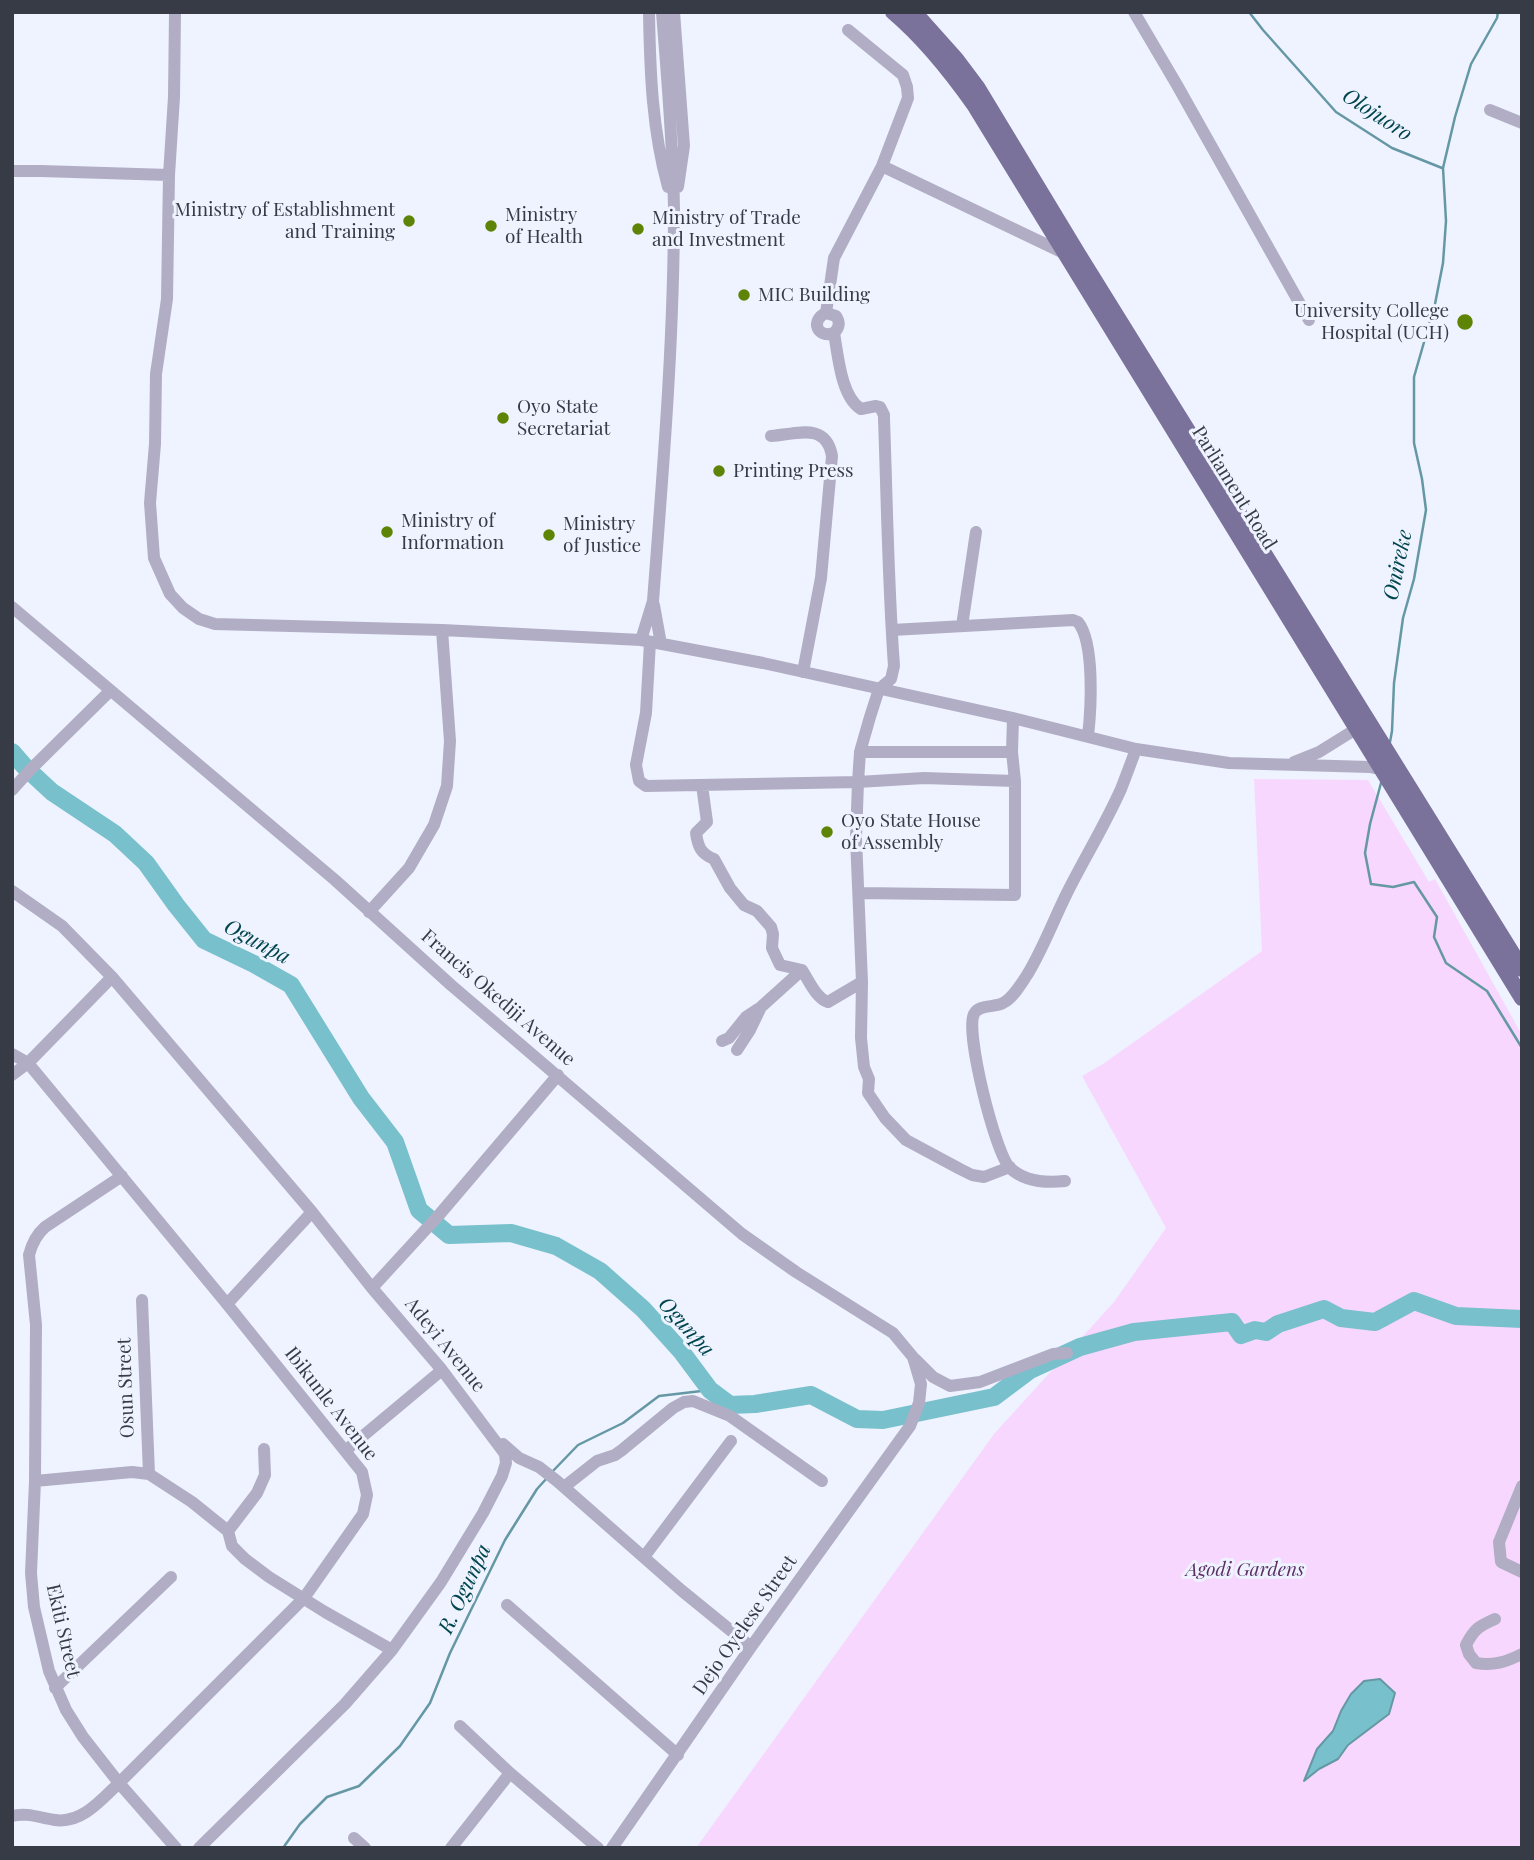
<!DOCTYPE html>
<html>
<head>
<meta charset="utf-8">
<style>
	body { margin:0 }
	#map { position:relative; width:1534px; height:1860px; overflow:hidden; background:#eef3ff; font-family:"Playfair Display",serif }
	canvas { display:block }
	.frame { position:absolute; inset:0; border:14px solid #363b46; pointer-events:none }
</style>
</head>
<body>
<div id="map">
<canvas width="1534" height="1860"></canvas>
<div class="frame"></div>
</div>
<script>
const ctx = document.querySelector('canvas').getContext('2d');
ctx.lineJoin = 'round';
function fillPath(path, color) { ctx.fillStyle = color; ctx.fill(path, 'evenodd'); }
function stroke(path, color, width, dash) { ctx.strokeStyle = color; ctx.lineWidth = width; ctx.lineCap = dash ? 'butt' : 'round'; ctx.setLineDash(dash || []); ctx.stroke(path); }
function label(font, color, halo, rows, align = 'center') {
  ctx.font = font + ' "Playfair Display",serif'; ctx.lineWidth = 6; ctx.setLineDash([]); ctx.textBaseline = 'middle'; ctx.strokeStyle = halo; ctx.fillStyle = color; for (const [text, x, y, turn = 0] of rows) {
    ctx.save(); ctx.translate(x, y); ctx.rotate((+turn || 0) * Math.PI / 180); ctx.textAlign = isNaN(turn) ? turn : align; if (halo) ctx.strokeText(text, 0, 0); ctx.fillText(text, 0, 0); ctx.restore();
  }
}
const green = new Path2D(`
	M 1254,779 L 1368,780 L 1429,882 L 1435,879 L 1522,1035 L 1522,1848 L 696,1848 L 994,1434 L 1114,1302 L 1166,1228 L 1082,1076 L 1103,1064 L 1262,951 Z`);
const water = new Path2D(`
	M 1380,1679 L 1395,1693 L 1389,1714 L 1348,1745 L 1338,1759 L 1319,1769 L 1304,1781 L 1317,1749 L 1333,1731 L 1341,1711 L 1351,1694 L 1364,1681 Z`);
const stream = new Path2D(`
	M 1249,12 L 1263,30 L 1336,112 L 1392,148 L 1442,168
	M 1390,742 L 1392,731 L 1394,683 L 1403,618 L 1414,579 L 1426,510 L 1422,479 L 1414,443 L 1414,377 L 1435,304 L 1443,263 L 1446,221 L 1443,168 L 1455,117 L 1471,64 L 1497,18 L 1498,12
	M 1381,783 L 1370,824 L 1365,853 L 1371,884 L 1393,887 L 1414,882 L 1437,917 L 1434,937 L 1446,963 L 1487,991 L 1522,1048
	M 551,1473 L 578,1445 L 623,1423 L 659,1396 L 710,1390
	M 283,1848 L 300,1824 L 327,1797 L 359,1786 L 400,1746 L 430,1703 L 450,1653 L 505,1540 L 537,1489 L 547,1478`);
const river = new Path2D(`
	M 12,752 L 25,767 L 52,792 L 115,834 L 146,863 L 176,905 L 204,940 L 254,964 L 291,985 L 361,1098 L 395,1142 L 419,1210 L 449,1235 L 511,1233 L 556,1246 L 600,1271 L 643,1309 L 681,1351 L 710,1390 L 730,1405 L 755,1404 L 811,1395 L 857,1419 L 883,1420 L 994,1397 L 1030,1370 L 1080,1347 L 1134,1332 L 1232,1322 L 1241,1335 L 1255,1330 L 1266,1332 L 1278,1324 L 1324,1309 L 1341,1318 L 1375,1322 L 1414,1301 L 1456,1316 L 1522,1319`);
const minor = new Path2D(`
	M 175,12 L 174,97 L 169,175 L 167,299 L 156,374 L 155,444 L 150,503 L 154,558 L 170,594 L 183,608 L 199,619 L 215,624 L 442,630 L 641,640 L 763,663 L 1013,718 L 1136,749 L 1229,763 L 1370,767 L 1379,769 L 1380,766
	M 649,12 C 650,71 652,130 668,187
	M 674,12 L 684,146 L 678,187
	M 1134,12 L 1177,85 L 1309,320
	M 1490,110 L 1522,123
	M 882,166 L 1068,255
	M 12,171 L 41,171 L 169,175
	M 826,313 L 836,316 C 840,322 840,327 834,333 C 838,355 841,397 861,409 L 876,406 L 880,407 L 884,415 L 884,419 C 887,501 888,584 894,666 L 891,679 L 879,689 L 870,717 L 860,752 L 858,782 L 856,838 L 862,982 L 861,1038 L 864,1067 L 869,1079 L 868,1093 L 885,1118 L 906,1140 L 960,1169 L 972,1175 L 984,1177 L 1010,1167
	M 834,333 C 817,339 810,320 826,313 L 834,258 L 882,166 L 908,98 L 907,87 L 903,75 L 848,30
	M 771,436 C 797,434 826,422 832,456 L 821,578 L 803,672
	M 654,605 L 661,644
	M 12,607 L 335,880 L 451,985 L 742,1234 L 796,1272 L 893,1333 L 913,1357 L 921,1384 L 919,1403 L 910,1426 L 751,1647 L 612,1848
	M 962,626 L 976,532
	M 892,630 L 1073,620 L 1078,622 C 1095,643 1091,710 1088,736
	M 641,640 L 653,601 C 663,470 674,339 674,208 C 673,143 667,77 662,12
	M 650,642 L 646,713 L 636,765 L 639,781 L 646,786 L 858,782 L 924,778 L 1015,781
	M 860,752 L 1012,752
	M 1294,762 L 1319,752 L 1364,724
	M 702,785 L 707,822 L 696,833 C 698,847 701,854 714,859 L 730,888 L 744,905 L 757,911 L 771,927 L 773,934 L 772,948 L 780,965 L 802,970 C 809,981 816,998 828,1002 L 862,982
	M 12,790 L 32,768 L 110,691
	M 12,891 L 62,926 L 112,977 L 312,1212 L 372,1288 L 442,1370 L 505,1454 L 506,1463 L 502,1476 L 483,1513 L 441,1582 L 392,1650 L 345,1704 L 199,1848
	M 859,893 L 1015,895 L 1015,781 L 1012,752 L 1013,718
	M 369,912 L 409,868 L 434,825 L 447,786 L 450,741 L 442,630
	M 722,1041 L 729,1038 L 746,1017 L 758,1009
	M 737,1050 L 750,1030 L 761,1007 L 802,970
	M 12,1054 L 28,1063 L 227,1304 L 362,1472 L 367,1495 L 363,1514 L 304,1598 L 119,1783 C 102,1799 82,1824 55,1820 C 40,1818 27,1812 12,1816
	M 12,1075 L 28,1063 L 112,977
	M 122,1176 L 45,1227 C 36,1235 32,1243 29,1255 L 36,1325 L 35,1481 L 31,1573 L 34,1607 L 49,1671 L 66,1710 L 83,1737 L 119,1783 L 176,1848
	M 1065,1181 C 1047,1183 1025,1182 1010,1168 C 995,1153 965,1032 974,1014 C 979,1004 994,1008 1003,1003 C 1013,998 1021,984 1027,975 C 1042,951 1054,919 1067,893 C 1084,859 1105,825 1121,789 C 1126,776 1131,763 1136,749
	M 372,1288 L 439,1215 L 558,1075
	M 142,1300 L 149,1474
	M 227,1304 L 312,1212
	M 915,1359 L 933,1377 L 950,1386 L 980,1382 L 1053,1354 L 1067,1353
	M 503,1444 L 519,1458 L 539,1467 L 557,1481 L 681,1590 L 751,1647
	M 345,1451 L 442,1370
	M 35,1481 L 132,1472 L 149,1474 L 192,1502 L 228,1531 L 232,1546 L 245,1559 L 269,1577 L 325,1612 L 392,1650
	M 1522,1486 L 1499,1542 L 1501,1562 L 1522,1572
	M 564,1487 L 597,1461 L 615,1455 L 622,1450 L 673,1408 L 684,1402 L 693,1401 L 730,1416 L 822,1481
	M 228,1531 L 257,1493 L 265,1475 L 264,1449
	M 644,1557 L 731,1441
	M 507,1605 L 678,1755
	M 1495,1619 C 1479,1626 1474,1629 1466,1645 L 1469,1654 L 1476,1663 C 1493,1666 1506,1662 1522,1654
	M 55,1688 L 171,1577
	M 460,1726 L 510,1773 L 598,1848
	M 354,1838 L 365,1848
	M 451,1848 L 510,1773`);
const major = new Path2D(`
	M 893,12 C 925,39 951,72 975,106 L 1522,998
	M 914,12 L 956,59 L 977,87 L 1078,254 L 1522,969`);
const markers = [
	[409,221,7,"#5e8406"],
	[491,226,7,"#5e8406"],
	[638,229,7,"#5e8406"],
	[744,295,7,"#5e8406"],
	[1465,322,9,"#5e8406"],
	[503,418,7,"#5e8406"],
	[719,471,7,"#5e8406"],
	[387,532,7,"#5e8406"],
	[549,535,7,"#5e8406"],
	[827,832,7,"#5e8406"]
];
const poiNames = [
	["Ministry of Establishment",395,210,"right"],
	["and Training",395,232,"right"],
	["Ministry",505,215],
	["of Health",505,237],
	["Ministry of Trade",652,218],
	["and Investment",652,240],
	["MIC Building",758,295],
	["University College",1449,311,"right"],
	["Hospital (UCH)",1449,333,"right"],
	["Oyo State",517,407],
	["Secretariat",517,429],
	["Printing Press",733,471],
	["Ministry of",401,521],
	["Information",401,543],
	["Ministry",563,524],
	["of Justice",563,546],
	["Oyo State House",841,821],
	["of Assembly",841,843]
];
const streetNames = [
	["Parliament Road",1234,488,58],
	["Francis Okediji Avenue",498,998,41],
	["Adeyi Avenue",445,1345,51],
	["Osun Street",126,1388,-92],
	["Ibikunle Avenue",331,1404,52],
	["Dejo Oyelese Street",745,1625,-55],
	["Ekiti Street",63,1631,77]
];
const parkNames = [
	["Agodi Gardens",1245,1570]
];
const waterNames = [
	["Olojuoro",1377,115,33],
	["Onireke",1398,565,-78],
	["Ogunpa",257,942,28],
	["Ogunpa",686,1327,48],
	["R. Ogunpa",465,1589,-65]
];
fillPath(green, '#f8d7fe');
fillPath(water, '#79c0cd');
stroke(water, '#6598a4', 2);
stroke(stream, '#6598a4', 2.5);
stroke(river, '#79c0cd', 18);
stroke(minor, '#b1adc4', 12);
stroke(major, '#7a729a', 16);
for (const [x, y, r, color] of markers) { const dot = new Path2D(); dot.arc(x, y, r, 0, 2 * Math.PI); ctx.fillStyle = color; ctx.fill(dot); stroke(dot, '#eef3ff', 2.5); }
label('19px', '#363b46', '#eef3ff', poiNames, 'left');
label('19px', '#363b46', '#eef3ff', streetNames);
label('italic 19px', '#5d2f66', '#eef3ff', parkNames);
label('italic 21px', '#00454e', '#eef3ff', waterNames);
</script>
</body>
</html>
